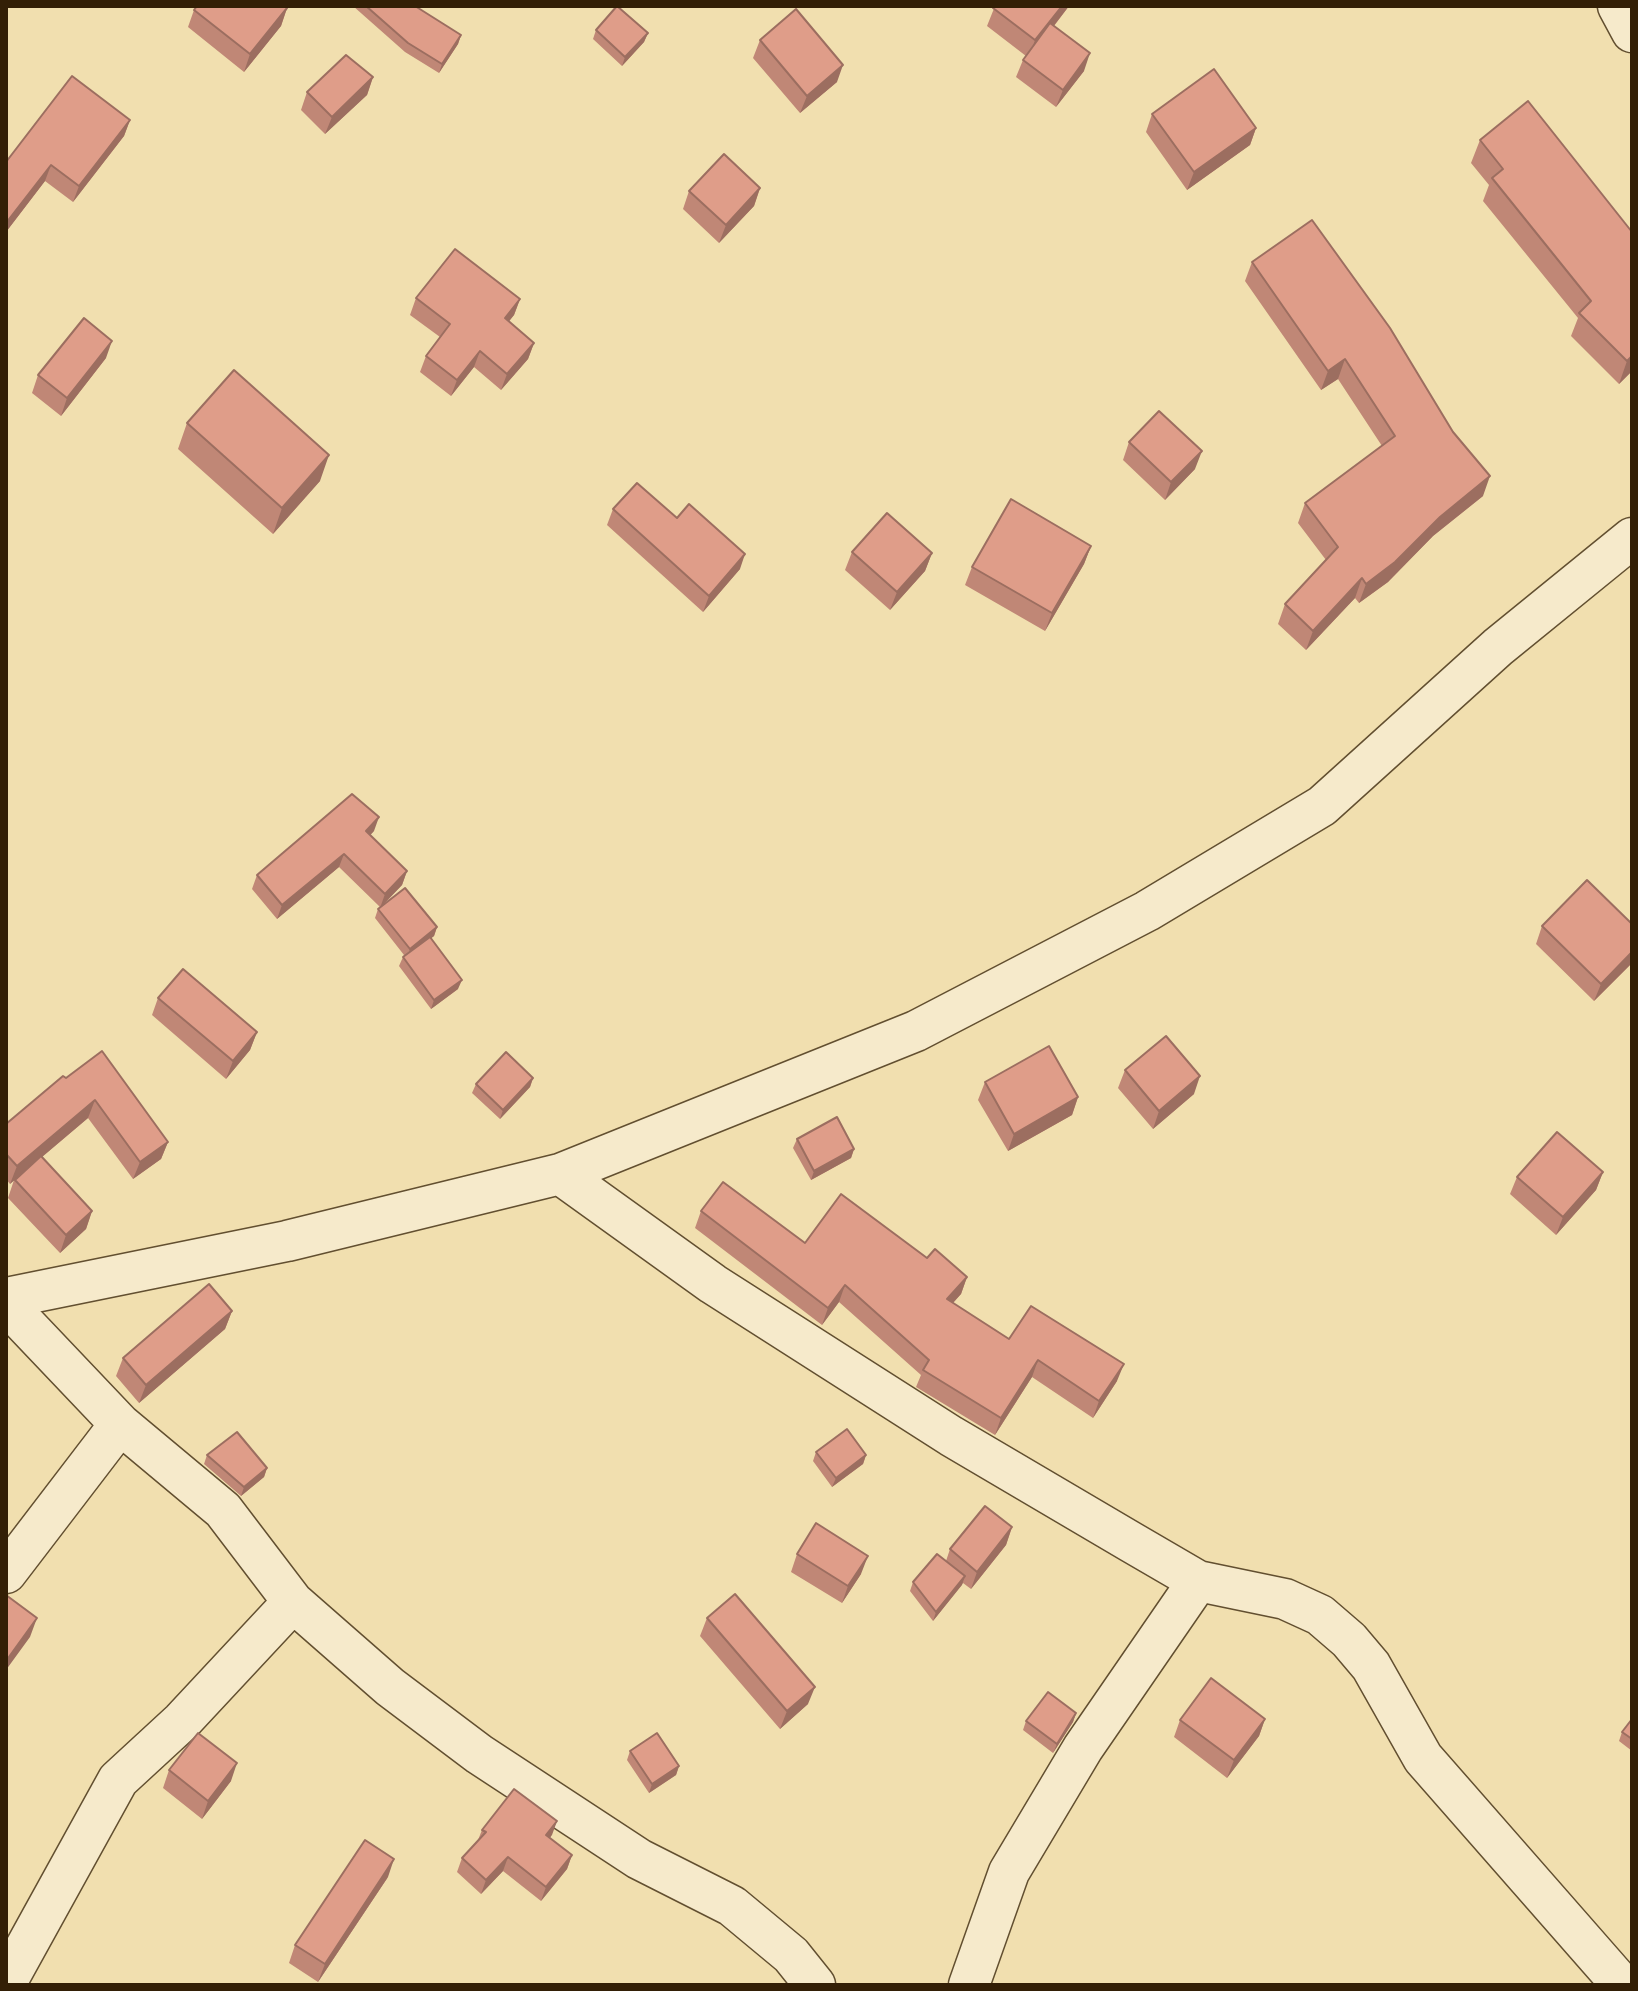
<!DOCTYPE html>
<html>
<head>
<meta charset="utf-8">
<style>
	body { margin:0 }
	#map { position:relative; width:1638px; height:1991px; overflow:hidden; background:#f1dfaf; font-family:"Libre Bodoni",serif }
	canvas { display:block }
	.frame { position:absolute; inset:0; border:8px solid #331f06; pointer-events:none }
</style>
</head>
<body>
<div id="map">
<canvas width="1638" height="1991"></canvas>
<div class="frame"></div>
</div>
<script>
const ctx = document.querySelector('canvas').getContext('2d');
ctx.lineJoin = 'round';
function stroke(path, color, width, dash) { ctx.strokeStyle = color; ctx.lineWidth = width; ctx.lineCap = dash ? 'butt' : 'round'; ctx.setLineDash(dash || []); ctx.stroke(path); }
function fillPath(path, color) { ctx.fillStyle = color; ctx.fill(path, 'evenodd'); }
const street = new Path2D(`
	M 1618,6 L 1632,32
	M 560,1174 L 713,1284 L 951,1436 L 1131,1542 L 1198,1581 L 1285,1599 L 1320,1615 L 1349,1640 L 1371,1666 L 1423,1758 L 1622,1985
	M 6,1298 L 287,1241 L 560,1174 L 916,1031 L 1147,911 L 1322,806 L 1498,647 L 1632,538
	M 6,1304 L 120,1424 L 223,1510 L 293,1602 L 390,1687 L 479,1754 L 639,1859 L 732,1906 L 791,1955 L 815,1985
	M 6,1573 L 120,1424
	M 6,1983 L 118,1780 L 182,1721 L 293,1602
	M 969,1985 L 1009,1872 L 1083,1748 L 1198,1581`);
const wall = new Path2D(`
	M 353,6 L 415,6 L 461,35 L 458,44 L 439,73 L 405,52 Z
	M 995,6 L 1069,6 L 1054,26 L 1084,71 L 1056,107 L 1016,77 L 1023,60 L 1026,56 L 987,26 Z
	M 287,8 L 281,26 L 244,72 L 188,27 L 194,10 Z
	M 596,30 L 648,33 L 644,42 L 622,66 L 593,39 Z
	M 760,40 L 837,82 L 800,113 L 753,58 Z
	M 373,77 L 367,95 L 325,134 L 301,110 L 307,92 Z
	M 1152,114 L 1256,128 L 1250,145 L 1187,190 L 1146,132 Z
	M 130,120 L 124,136 L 73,202 L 45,181 L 6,232 L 6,162 Z
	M 1480,140 L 1632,232 L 1632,371 L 1619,384 L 1571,336 L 1578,318 L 1483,201 L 1489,185 L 1471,163 Z
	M 760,188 L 754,206 L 719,243 L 683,209 L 689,191 Z
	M 1252,262 L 1483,496 L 1433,536 L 1388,582 L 1359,603 L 1355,598 L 1306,650 L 1278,624 L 1285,604 L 1326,560 L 1298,523 L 1305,503 L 1382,446 L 1338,379 L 1321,390 L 1245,281 Z
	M 416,298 L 520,299 L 514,315 L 509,321 L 534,343 L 528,359 L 501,390 L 474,367 L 451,396 L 420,372 L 426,356 L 440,337 L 410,315 Z
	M 106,358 L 61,416 L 32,393 L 38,375 Z
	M 187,423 L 320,481 L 273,534 L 178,449 Z
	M 1129,442 L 1195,469 L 1165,500 L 1123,460 Z
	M 613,509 L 677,518 L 740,569 L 703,612 L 607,525 Z
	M 1091,546 L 1084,564 L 1045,631 L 965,585 L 972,567 Z
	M 852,552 L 932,553 L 925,571 L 890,610 L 845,570 Z
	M 374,831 L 370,835 L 407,871 L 402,885 L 382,906 L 437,927 L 434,936 L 431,938 L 458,989 L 431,1009 L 399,966 L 403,957 L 404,955 L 375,918 L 378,909 L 380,907 L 339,867 L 277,919 L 252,889 L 257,875 Z
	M 1632,924 L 1632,963 L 1594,1001 L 1536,944 L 1542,926 Z
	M 158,998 L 257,1032 L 250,1050 L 226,1079 L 152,1015 Z
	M 1125,1070 L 1194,1094 L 1153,1129 L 1118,1088 Z
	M 66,1078 L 168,1142 L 161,1159 L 133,1179 L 88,1118 L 42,1157 L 92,1211 L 86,1229 L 60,1253 L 8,1198 L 14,1180 L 10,1184 L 6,1179 L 6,1124 Z
	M 533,1078 L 530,1087 L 500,1119 L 472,1093 L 476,1084 Z
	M 985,1082 L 1078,1097 L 1072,1115 L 1008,1151 L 978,1100 Z
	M 797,1139 L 854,1149 L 851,1158 L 811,1180 L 793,1148 Z
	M 1603,1172 L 1596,1190 L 1556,1235 L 1510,1194 L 1517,1177 Z
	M 701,1211 L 805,1243 L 927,1258 L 967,1277 L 961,1294 L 953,1303 L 1009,1339 L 1117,1381 L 1093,1418 L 1032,1377 L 995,1435 L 916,1387 L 921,1375 L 839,1302 L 822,1325 L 695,1228 Z
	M 232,1311 L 225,1329 L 139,1403 L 116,1376 L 123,1358 Z
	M 816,1452 L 866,1455 L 863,1464 L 832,1487 L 813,1461 Z
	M 207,1455 L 267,1468 L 264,1477 L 241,1496 L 204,1464 Z
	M 1012,1527 L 1006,1545 L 971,1589 L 963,1583 L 933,1621 L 910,1591 L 913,1582 L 946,1561 L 950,1549 Z
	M 797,1554 L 861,1574 L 842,1603 L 791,1572 Z
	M 707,1618 L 808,1704 L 780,1729 L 700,1636 Z
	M 1076,1713 L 1073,1722 L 1053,1753 L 1023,1730 L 1026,1721 Z
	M 1265,1719 L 1259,1736 L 1227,1778 L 1174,1737 L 1180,1720 Z
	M 1632,1719 L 1632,1751 L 1619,1741 L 1622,1732 Z
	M 630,1751 L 679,1766 L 676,1775 L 649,1793 L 627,1760 Z
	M 169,1770 L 231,1781 L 202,1819 L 163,1788 Z
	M 557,1821 L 550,1838 L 572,1855 L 567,1869 L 541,1901 L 503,1871 L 481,1894 L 457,1872 L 462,1858 L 478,1840 L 482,1830 Z
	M 388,1877 L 318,1982 L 289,1963 L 295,1945 Z`);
const shadedWall = new Path2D(`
	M 1062,6 L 1069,6 L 1029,58 L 1035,40 Z
	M 287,8 L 281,26 L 244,72 L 250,54 Z
	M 648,33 L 644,42 L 622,66 L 625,57 Z
	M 461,35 L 458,44 L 439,73 L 442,64 Z
	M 1090,53 L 1084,71 L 1056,107 L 1063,90 Z
	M 843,65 L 837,82 L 800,113 L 807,96 Z
	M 373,77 L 367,95 L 325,134 L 332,117 Z
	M 130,120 L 124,136 L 73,202 L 79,186 Z
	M 1256,128 L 1250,145 L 1187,190 L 1194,172 Z
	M 51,165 L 45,181 L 6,232 L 6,223 Z
	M 760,188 L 754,206 L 719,243 L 726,225 Z
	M 520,299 L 514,315 L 499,334 L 505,318 Z
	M 112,341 L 106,358 L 61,416 L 67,398 Z
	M 534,343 L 528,359 L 501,390 L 507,374 Z
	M 480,351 L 474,367 L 451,396 L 457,380 Z
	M 1632,356 L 1632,371 L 1619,384 L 1627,361 Z
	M 1345,359 L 1338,379 L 1321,390 L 1328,371 Z
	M 1202,451 L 1195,469 L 1165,500 L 1171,482 Z
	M 329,455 L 320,481 L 273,534 L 282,508 Z
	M 1490,476 L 1483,496 L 1433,536 L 1388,582 L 1359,603 L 1366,584 L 1440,517 Z
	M 1091,546 L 1084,564 L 1045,631 L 1052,613 Z
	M 932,553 L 925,571 L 890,610 L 897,592 Z
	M 745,554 L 740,569 L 703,612 L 709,596 Z
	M 1362,578 L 1355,598 L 1306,650 L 1313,631 Z
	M 379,817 L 374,831 L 361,845 L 366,831 Z
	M 344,854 L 339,867 L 277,919 L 282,905 Z
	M 407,871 L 402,885 L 380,908 L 385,894 Z
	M 437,927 L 434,936 L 407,958 L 410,949 Z
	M 1632,952 L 1632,963 L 1594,1001 L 1601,984 Z
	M 462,980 L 458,989 L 431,1009 L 434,1000 Z
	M 257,1032 L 250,1050 L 226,1079 L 233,1061 Z
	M 1200,1076 L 1194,1094 L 1153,1129 L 1159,1111 Z
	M 533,1078 L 530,1087 L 500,1119 L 503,1110 Z
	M 1078,1097 L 1072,1115 L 1008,1151 L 1014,1134 Z
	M 95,1100 L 88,1118 L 10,1184 L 17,1166 Z
	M 168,1142 L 161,1159 L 133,1179 L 140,1162 Z
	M 854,1149 L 851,1158 L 811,1180 L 814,1171 Z
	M 1603,1172 L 1596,1190 L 1556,1235 L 1563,1217 Z
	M 92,1211 L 86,1229 L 60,1253 L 66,1235 Z
	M 967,1277 L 961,1294 L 941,1316 L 947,1299 Z
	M 845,1285 L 839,1302 L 822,1325 L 828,1308 Z
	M 232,1311 L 225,1329 L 139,1403 L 146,1385 Z
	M 1038,1360 L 1032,1377 L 995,1435 L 1001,1418 Z
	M 1124,1364 L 1117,1381 L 1093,1418 L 1099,1401 Z
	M 866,1455 L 863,1464 L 832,1487 L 836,1478 Z
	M 267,1468 L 264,1477 L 241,1496 L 244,1487 Z
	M 1012,1527 L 1006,1545 L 971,1589 L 977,1572 Z
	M 868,1556 L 861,1574 L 842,1603 L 848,1586 Z
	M 965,1576 L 962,1585 L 933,1621 L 936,1612 Z
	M 37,1618 L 30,1637 L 6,1670 L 6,1661 Z
	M 815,1687 L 808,1704 L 780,1729 L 787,1711 Z
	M 1076,1713 L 1073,1722 L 1053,1753 L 1057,1744 Z
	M 1265,1719 L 1259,1736 L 1227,1778 L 1234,1760 Z
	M 237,1763 L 231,1781 L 202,1819 L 208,1801 Z
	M 679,1766 L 676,1775 L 649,1793 L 652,1784 Z
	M 557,1821 L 552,1835 L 541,1849 L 546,1835 Z
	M 572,1855 L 567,1869 L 541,1901 L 546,1887 Z
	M 508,1857 L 503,1871 L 481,1894 L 486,1880 Z
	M 394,1859 L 388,1877 L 318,1982 L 325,1964 Z`);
const building = new Path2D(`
	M 197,6 L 285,6 L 287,8 L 250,54 L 194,10 Z
	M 366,6 L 415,6 L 461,35 L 442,64 L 408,43 Z
	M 617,6 L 648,33 L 625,57 L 596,30 Z
	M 995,6 L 1062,6 L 1035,40 L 993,8 Z
	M 796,9 L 843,65 L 807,96 L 760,40 Z
	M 1050,23 L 1090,53 L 1063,90 L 1023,60 Z
	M 346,55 L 373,77 L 332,117 L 307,92 Z
	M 1214,69 L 1256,128 L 1194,172 L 1152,114 Z
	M 72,76 L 130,120 L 79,186 L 51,165 L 6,223 L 6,162 Z
	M 1528,101 L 1632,232 L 1632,356 L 1627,361 L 1579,313 L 1591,301 L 1492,178 L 1503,169 L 1480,140 Z
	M 724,154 L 760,188 L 726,225 L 689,191 Z
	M 1312,220 L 1390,328 L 1453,432 L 1490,476 L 1440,517 L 1395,562 L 1366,584 L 1362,578 L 1313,631 L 1285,604 L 1338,547 L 1305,503 L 1395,436 L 1345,359 L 1328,371 L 1252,262 Z
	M 455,249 L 520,299 L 505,318 L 534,343 L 507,374 L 480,351 L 457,380 L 426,356 L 450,324 L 416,298 Z
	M 84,318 L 112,341 L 67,398 L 38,375 Z
	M 234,370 L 329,455 L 282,508 L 187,423 Z
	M 1159,411 L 1202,451 L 1171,482 L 1129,442 Z
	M 637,483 L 677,518 L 689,504 L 745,554 L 709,596 L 613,509 Z
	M 1011,499 L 1091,546 L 1052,613 L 972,567 Z
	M 887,513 L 932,553 L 897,592 L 852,552 Z
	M 352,794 L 379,817 L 366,831 L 407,871 L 385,894 L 344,854 L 282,905 L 257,875 Z
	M 1587,880 L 1632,924 L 1632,952 L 1601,984 L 1542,926 Z
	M 405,888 L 437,927 L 410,949 L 378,909 Z
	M 430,937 L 462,980 L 434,1000 L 403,957 Z
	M 183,969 L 257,1032 L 233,1061 L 158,998 Z
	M 1166,1036 L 1200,1076 L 1159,1111 L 1125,1070 Z
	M 1049,1046 L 1078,1097 L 1014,1134 L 985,1082 Z
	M 102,1051 L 168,1142 L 140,1162 L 95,1100 L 17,1166 L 6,1154 L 6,1124 L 63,1076 L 66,1078 Z
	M 506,1052 L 533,1078 L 503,1110 L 476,1084 Z
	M 837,1117 L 854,1149 L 814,1171 L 797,1139 Z
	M 1557,1132 L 1603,1172 L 1563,1217 L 1517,1177 Z
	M 41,1156 L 92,1211 L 66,1235 L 15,1180 Z
	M 723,1182 L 805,1243 L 841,1194 L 927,1258 L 935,1249 L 967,1277 L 947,1299 L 1009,1339 L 1031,1306 L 1124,1364 L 1099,1401 L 1038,1360 L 1001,1418 L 923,1370 L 929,1360 L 845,1285 L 828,1308 L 701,1211 Z
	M 209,1284 L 232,1311 L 146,1385 L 123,1358 Z
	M 847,1429 L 866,1455 L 836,1478 L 816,1452 Z
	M 237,1432 L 267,1468 L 244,1487 L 207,1455 Z
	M 985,1506 L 1012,1527 L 977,1572 L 950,1549 Z
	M 816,1523 L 868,1556 L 848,1586 L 797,1554 Z
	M 937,1554 L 965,1576 L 936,1612 L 913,1582 Z
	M 735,1594 L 815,1687 L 787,1711 L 707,1618 Z
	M 6,1595 L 37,1618 L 6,1661 Z
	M 1211,1678 L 1265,1719 L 1234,1760 L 1180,1720 Z
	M 1048,1692 L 1076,1713 L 1057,1744 L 1026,1721 Z
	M 1632,1719 L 1632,1739 L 1622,1732 Z
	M 198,1733 L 237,1763 L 208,1801 L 169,1770 Z
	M 657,1733 L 679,1766 L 652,1784 L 630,1751 Z
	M 514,1789 L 557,1821 L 546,1835 L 572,1855 L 546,1887 L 508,1857 L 486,1880 L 462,1858 L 486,1832 L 482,1830 Z
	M 365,1840 L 394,1859 L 325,1964 L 295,1945 Z`);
stroke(street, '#624f30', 43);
stroke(street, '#f6eacb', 40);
fillPath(wall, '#c08776');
fillPath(shadedWall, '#9c6e60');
fillPath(building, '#df9d89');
stroke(building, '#9c6e60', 2);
</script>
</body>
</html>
